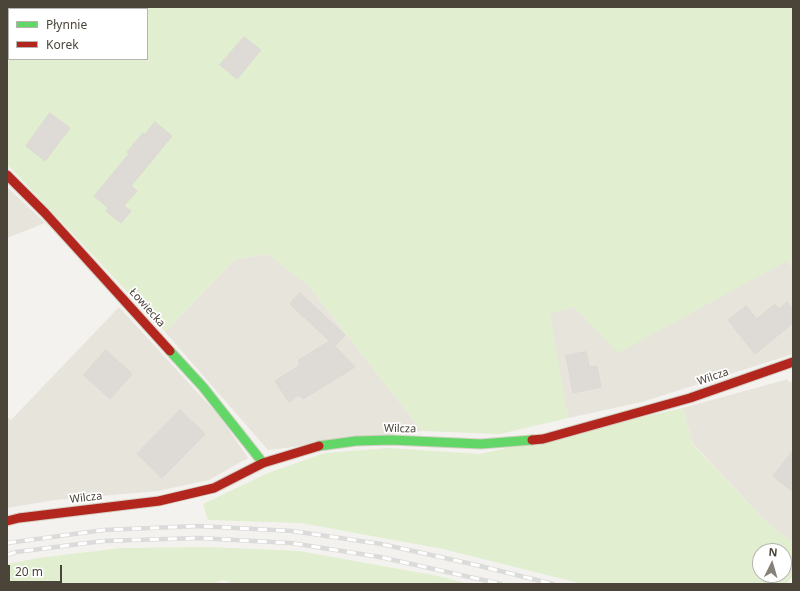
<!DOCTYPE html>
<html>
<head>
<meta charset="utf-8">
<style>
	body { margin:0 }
	#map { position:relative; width:800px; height:591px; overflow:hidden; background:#f4f2ee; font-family:"Noto Sans",sans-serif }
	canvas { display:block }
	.frame { position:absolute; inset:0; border:8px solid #4b4439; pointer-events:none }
	.legend { position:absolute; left:8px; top:8px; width:140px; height:52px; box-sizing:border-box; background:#fff; border:1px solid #b7b4b0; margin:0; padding:5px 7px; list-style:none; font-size:12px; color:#4b4439 }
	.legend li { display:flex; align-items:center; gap:8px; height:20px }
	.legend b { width:20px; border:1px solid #b7b4b0 }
	.north { position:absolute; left:752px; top:543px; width:40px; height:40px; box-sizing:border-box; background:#fff; border:1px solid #b7b4b0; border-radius:50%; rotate:5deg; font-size:11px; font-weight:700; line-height:16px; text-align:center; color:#4b4439 }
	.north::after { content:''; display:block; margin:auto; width:14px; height:18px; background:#868178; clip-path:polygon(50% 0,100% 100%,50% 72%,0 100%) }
	.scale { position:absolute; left:8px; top:565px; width:54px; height:18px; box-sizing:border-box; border:2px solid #4b4439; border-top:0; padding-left:5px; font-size:12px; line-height:14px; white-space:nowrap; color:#4b4439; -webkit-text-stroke:3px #fff; paint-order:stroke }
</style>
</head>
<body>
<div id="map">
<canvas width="800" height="591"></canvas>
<div class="frame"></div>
<ul class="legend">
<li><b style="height:5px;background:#63d668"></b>Płynnie</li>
<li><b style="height:5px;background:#b3261e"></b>Korek</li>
</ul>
<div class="north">N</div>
<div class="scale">20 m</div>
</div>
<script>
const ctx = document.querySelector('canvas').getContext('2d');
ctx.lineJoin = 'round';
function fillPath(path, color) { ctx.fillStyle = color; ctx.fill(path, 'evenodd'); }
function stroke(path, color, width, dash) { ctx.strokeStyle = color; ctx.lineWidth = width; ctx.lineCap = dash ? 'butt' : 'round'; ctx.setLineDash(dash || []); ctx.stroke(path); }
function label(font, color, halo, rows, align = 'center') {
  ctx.font = font + ' "Noto Sans",sans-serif'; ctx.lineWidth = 3.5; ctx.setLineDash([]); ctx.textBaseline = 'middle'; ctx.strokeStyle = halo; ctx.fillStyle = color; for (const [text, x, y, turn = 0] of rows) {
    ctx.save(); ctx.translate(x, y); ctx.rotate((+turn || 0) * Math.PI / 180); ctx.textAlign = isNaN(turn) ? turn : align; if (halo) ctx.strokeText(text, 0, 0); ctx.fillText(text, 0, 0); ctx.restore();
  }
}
const residential = new Path2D(`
	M 7,7 L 41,7 L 40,9 L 9,9 L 9,55 L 7,58 Z
	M 7,187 L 45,223 L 7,238 Z
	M 268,254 L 308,285 L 422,431 L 268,450 L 165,332 L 235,259 Z
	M 787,261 L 793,268 L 793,354 L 642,402 L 568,418 L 549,314 L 574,307 Z
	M 119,307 L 221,418 L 248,458 L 209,480 L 158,491 L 55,500 L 7,508 L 7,417 L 11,420 Z
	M 788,379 L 788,382 L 793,381 L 793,543 L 768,524 L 693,444 L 683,408 Z`);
const green = new Path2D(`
	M 41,7 L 793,7 L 793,268 L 787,261 L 618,353 L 574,307 L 550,314 L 568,418 L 500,434 L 422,431 L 308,285 L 268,254 L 235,259 L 165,332 L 7,164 L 7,58 L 9,55 L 9,59 L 147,59 L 147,9 L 40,9 Z
	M 683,408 L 693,445 L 768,524 L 793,543 L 793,575 L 787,584 L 583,584 L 443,549 L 301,523 L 208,520 L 203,504 L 268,473 L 325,453 L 388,448 L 480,454 ZM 760,551 L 784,551 L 784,575 L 760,575 Z
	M 207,547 L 299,551 L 438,576 L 469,584 L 235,584 L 223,580 L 212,584 L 7,584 L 7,564 L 38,558 L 121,548 Z`);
const building = new Path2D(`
	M 244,37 L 261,50 L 237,79 L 220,65 Z
	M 50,113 L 70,128 L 45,161 L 26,146 Z
	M 155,122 L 172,136 L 131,186 L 137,191 L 124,206 L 131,211 L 121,223 L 106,211 L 108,208 L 94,196 L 129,154 L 127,152 L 143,133 L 145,134 Z
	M 300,293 L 345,335 L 335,346 L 290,304 Z
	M 787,302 L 793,310 L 793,323 L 755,354 L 728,320 L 746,306 L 757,319 L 775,304 L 779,309 Z
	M 330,341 L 355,367 L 303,399 L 302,396 L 300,397 L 298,395 L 289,402 L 275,381 L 300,365 L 298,361 Z
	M 106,350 L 132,374 L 110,399 L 84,375 Z
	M 586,352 L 589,367 L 597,366 L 601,387 L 573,393 L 566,356 Z
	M 180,410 L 205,434 L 162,478 L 137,454 Z
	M 793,451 L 793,492 L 773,476 Z`);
const fast = new Path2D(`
	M 170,351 L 203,387 L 263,463
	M 319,446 L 356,441 L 391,440 L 481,444 L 532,440`);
const jam = new Path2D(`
	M 7,175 L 45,213 L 170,351
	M 532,440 L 543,439 L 690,398 L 793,362
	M 7,521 L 19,518 L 159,501 L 214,488 L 263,463 L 319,446`);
const rail = new Path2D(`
	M 7,543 L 104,530 L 198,526 L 292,531 L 381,544 L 472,564 L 553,584
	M 7,555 L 16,552 L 103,541 L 198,538 L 291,543 L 380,557 L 501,584`);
const streetNames = [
	["Łowiecka",147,308,48],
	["Wilcza",713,377,-19],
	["Wilcza",400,429,1],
	["Wilcza",86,498,-7]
];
fillPath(residential, '#e7e4dc');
fillPath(green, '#e1eecf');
fillPath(building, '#dedbd6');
stroke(building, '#dcd9d4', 1);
stroke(fast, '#d3cfc5', 11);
stroke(jam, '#d3cfc5', 11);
stroke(fast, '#63d668', 9);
stroke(jam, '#b3261e', 9);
stroke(rail, '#dbdbda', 4.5);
stroke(rail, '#fff', 3, [9]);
label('11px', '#4b4439', '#fff', streetNames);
</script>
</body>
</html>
